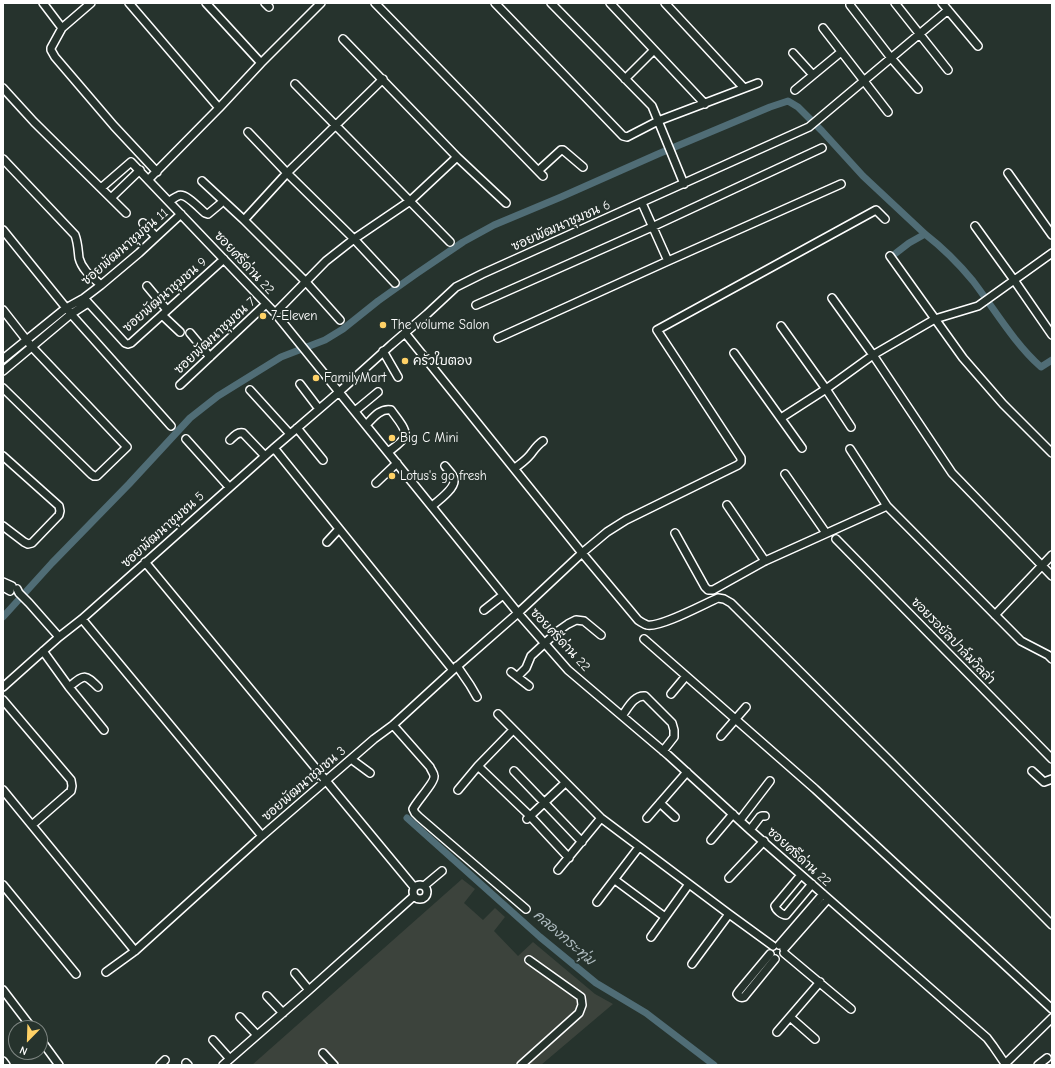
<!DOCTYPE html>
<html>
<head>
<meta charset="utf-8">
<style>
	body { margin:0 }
	#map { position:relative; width:1055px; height:1068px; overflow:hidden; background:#26332d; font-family:"Comic Neue",sans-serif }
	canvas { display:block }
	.frame { position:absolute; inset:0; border:4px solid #fff; pointer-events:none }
	.north { position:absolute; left:8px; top:1020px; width:40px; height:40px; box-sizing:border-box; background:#26332d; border:1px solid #7d8581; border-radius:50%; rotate:203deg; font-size:11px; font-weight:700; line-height:16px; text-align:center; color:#fff }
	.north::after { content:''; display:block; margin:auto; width:14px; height:18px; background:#ffd166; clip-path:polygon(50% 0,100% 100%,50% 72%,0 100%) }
</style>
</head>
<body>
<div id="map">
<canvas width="1055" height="1068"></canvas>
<div class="frame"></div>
<div class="north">N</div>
</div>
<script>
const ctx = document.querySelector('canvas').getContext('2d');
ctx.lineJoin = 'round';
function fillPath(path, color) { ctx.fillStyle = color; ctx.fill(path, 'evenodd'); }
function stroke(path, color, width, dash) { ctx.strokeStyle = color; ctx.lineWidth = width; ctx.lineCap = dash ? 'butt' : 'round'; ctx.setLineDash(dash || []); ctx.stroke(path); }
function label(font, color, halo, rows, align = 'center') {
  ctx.font = font + ' "Comic Neue","Playpen Sans Thai",sans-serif'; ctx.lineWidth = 4; ctx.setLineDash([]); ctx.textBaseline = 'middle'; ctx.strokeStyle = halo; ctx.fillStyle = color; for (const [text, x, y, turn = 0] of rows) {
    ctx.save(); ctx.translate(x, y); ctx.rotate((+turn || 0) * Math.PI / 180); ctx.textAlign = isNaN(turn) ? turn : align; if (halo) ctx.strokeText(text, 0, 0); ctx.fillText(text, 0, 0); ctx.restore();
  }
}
const built = new Path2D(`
	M 462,879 L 475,889 L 464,903 L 483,920 L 495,908 L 505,917 L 494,931 L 518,956 L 533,942 L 595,994 L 613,1004 L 541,1065 L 252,1065 Z`);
const canal = new Path2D(`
	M 896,253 L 909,243 L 925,234 C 943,248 959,264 973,281 C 995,310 1014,343 1041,367 L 1052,360
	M 3,617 L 52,563 L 129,484 L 190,418 L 218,396 L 281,357 L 325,340 L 343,329 L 378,301 L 416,274 L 463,242 L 494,225 L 561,197 L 658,154 L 770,107 L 788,101 L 798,107 L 822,131 L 863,176 L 925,234
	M 407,818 L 540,937 L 596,983 L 646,1013 L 714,1065`);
const minor = new Path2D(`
	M 43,3 L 62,28 L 51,48 L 51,50 L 55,57 L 114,126 L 157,172
	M 129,3 L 219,108
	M 206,3 L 261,63
	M 265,3 L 269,7
	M 375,3 L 543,176
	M 495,3 L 623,136 L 627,137 L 658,121 L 758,83
	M 551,3 L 652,106 L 684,184
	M 610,3 L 705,104
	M 665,3 L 744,88
	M 895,3 L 948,70
	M 942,3 L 978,46
	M 850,5 L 891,58 L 918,89
	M 62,28 L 91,3
	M 823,28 L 888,112
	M 343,39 L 457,157 L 506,203
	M 793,53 L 813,75
	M 625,79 L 654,50
	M 295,84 L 450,242
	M 3,88 L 34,122 L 126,213
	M 795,90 L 841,52
	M 248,132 L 287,173 L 354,239 L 395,283
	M 3,159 L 75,235 C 78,243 78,250 79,258 C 82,270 92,277 101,285
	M 538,171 L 561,150 L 563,150 L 583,167
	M 1008,173 L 1052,235
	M 148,180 L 219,108 L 261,63 L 321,3
	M 202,181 L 244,220 L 306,282 L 340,320
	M 101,188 L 131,162 L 275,313 L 518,613 L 568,670 L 668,755 L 750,830 L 987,1038 L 993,1046 L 1006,1065
	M 111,198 L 140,170
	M 169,201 C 172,200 175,197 178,196 C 185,192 199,208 205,213 L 208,214 L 220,204
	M 642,203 L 668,261 L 841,184
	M 244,220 L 287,173 L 383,79
	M 143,223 L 156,237
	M 975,226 L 1014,280 L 1052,335
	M 3,230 L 71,314 L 171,426
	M 890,256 L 963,358 L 1003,404 L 1052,453
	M 147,286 L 167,310
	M 84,298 L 125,343 L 128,344 L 131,343 L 224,259
	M 832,298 L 873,355 L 952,473 L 1052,576
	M 476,305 L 652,227 L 822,148
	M 3,310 L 32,347 L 127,447 L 97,476 L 94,476 L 91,474 L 3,388
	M 275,313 L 326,261 L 354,239 L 410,201 L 457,157
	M 162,315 L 180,332
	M 781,326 L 826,389 L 851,427
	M 190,333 L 210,357
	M 405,333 L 582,553 L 607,532 L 626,520 L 738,465 L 741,462 L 741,458 L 657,330 L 876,210 L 885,219
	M 498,338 L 668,261
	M 383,351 L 398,377
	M 734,353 L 802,448
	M 3,359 L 66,308 L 84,298 L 101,285 L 139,253 L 181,214
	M 3,371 L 71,314 L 88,303
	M 300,384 L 319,409
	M 180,385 L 266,304
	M 250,390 L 290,434
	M 355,411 L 378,392
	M 781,418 L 826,389 L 873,355 L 935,319 L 978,306 L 1052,253
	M 366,425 C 373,418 380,408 391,410 C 395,416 407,429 405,436 C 403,442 393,448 388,452
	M 297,428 L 323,460
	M 186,439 L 229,487
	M 230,440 C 234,436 237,432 243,433 L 265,456
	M 274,448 L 453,670
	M 850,449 L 887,506 L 1021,641 L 1048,655 L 1052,659
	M 3,456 L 59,506 L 60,511 L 59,515 L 32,543 L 28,544 L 24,542 L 3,526
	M 515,468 C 520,464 525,461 530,455 C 534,450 537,445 543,441
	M 785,474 L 826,533
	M 376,483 L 397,463
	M 727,505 L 765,561
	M 432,506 C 438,501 456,488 454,479 C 453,474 448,470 445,466
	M 675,533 L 705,587 L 708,590 L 713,590 L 765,561 L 887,506
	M 836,539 L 1052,759
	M 327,542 L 339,529
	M 145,562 L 414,887
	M 3,582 L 12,586
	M 3,587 L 10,591
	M 17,589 L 19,593 L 29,603 L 59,637
	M 484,610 L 503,595
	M 995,615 L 1052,555
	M 82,619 L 262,836
	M 644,639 L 815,789 L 1052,1009
	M 43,651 L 69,687 L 104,730
	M 457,666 L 470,685 L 477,697
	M 511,672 L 529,686
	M 518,676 L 526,668 L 531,656 L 558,631 L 568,624 L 576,620 L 584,621 L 601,635
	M 3,687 L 59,637 L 82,619 L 274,448 L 339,392 L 391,345 L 427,314 L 456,287 L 482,274 L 809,127 L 948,10
	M 69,687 C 84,675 84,673 98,687
	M 671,694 L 686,676
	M 3,700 L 71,780 L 72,786 L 71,791 L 32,825
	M 498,714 L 601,818 L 729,914 L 773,946
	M 622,716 C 628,708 634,695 645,696 L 672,723 L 674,730 L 674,737 L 663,751
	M 393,725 L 430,767 C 431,770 434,773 434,776 C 435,782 417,801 413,809 L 415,813 L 419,817 L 526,909
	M 721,736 L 746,707
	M 351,759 L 370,773
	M 478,766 L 530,816 L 569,858
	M 514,771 L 582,842
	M 1032,771 L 1044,782 L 1052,779
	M 3,790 L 135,951
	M 458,790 L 478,766 L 513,730
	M 660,803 L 675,817
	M 647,818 L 687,772
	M 527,819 L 565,783
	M 740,820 L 770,781
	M 750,830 L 760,817 L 762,816 L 765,816
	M 711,840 L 733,814
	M 558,870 L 601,818
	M 801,875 L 775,906 C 776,910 782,915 786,915 L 812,884
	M 729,878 L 764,841
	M 615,880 L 665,917
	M 3,885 L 76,974
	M413 892a7 7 0 1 1 14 0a7 7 0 1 1-14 0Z
	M 424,886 L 442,871
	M 597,902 L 639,847
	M 651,937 L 689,884
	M 779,945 L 823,894
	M 784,949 L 828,899
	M 784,953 L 851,1009
	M 770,954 L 739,991 L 737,994 C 739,997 741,998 744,997 L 775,959
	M 692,964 L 729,914
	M 106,972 L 135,951 L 262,836 L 374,739 L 393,725 L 453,670 L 518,613 L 582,553 L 638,620 C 641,622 644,624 647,625 C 660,628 704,604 718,598 L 724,599 L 731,603 L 891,762 L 1052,925
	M 295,973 L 309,990
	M 3,990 L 32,1028
	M 267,996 L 283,1013
	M 240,1017 L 257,1035
	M 790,1017 L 815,1039
	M 777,1032 L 820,982
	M 40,1039 L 59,1065
	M 213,1040 L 230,1059
	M 323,1053 L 334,1065
	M 3,1061 L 6,1065
	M 186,1063 L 188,1065
	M 1005,1064 L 1052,1018
	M 160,1065 L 165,1060
	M 223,1065 L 309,990 L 414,896
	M 521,1065 L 579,1013 L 582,1005 L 581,997 L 529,960
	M 1038,1065 L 1047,1058`);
const markers = [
	[263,316,4,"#ffd166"],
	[383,325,4,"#ffd166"],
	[405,361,4,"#ffd166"],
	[316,378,4,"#ffd166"],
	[392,438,4,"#ffd166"],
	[392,476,4,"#ffd166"]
];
const streetNames = [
	["ซอยพัฒนาชุมชน 6",561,226,-24],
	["ซอยพัฒนาชุมชน 11",125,247,-41],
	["ซอยศรีด่าน 22",244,263,47],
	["ซอยพัฒนาชุมชน 9",165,295,-41],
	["ซอยพัฒนาชุมชน 7",215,336,-43],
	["ซอยพัฒนาชุมชน 5",163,530,-42],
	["ซอยศรีด่าน 22",560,640,47],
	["ซอยรอยัลปาล์มวิลล่า",953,641,46],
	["ซอยพัฒนาชุมชน 3",304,784,-41],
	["ซอยศรีด่าน 22",799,857,42]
];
const poiNames = [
	["7-Eleven",271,316],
	["The volume Salon",391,325],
	["ครัวใบตอง",413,361],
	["FamilyMart",324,378],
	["Big C Mini",400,438],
	["Lotus's go fresh",400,476]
];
const waterNames = [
	["คลองกระทุ่ม",564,938,41]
];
fillPath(built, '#3c433c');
stroke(canal, '#506d76', 7);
stroke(minor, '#fff', 10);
stroke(minor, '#26332d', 7);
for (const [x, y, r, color] of markers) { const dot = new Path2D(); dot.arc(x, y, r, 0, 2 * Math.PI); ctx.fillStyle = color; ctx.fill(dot); stroke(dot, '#26332d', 1.5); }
label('13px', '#fff', '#26332d', streetNames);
label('13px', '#fff', '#26332d', poiNames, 'left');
label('italic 14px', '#b0bdc1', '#26332d', waterNames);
</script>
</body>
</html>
